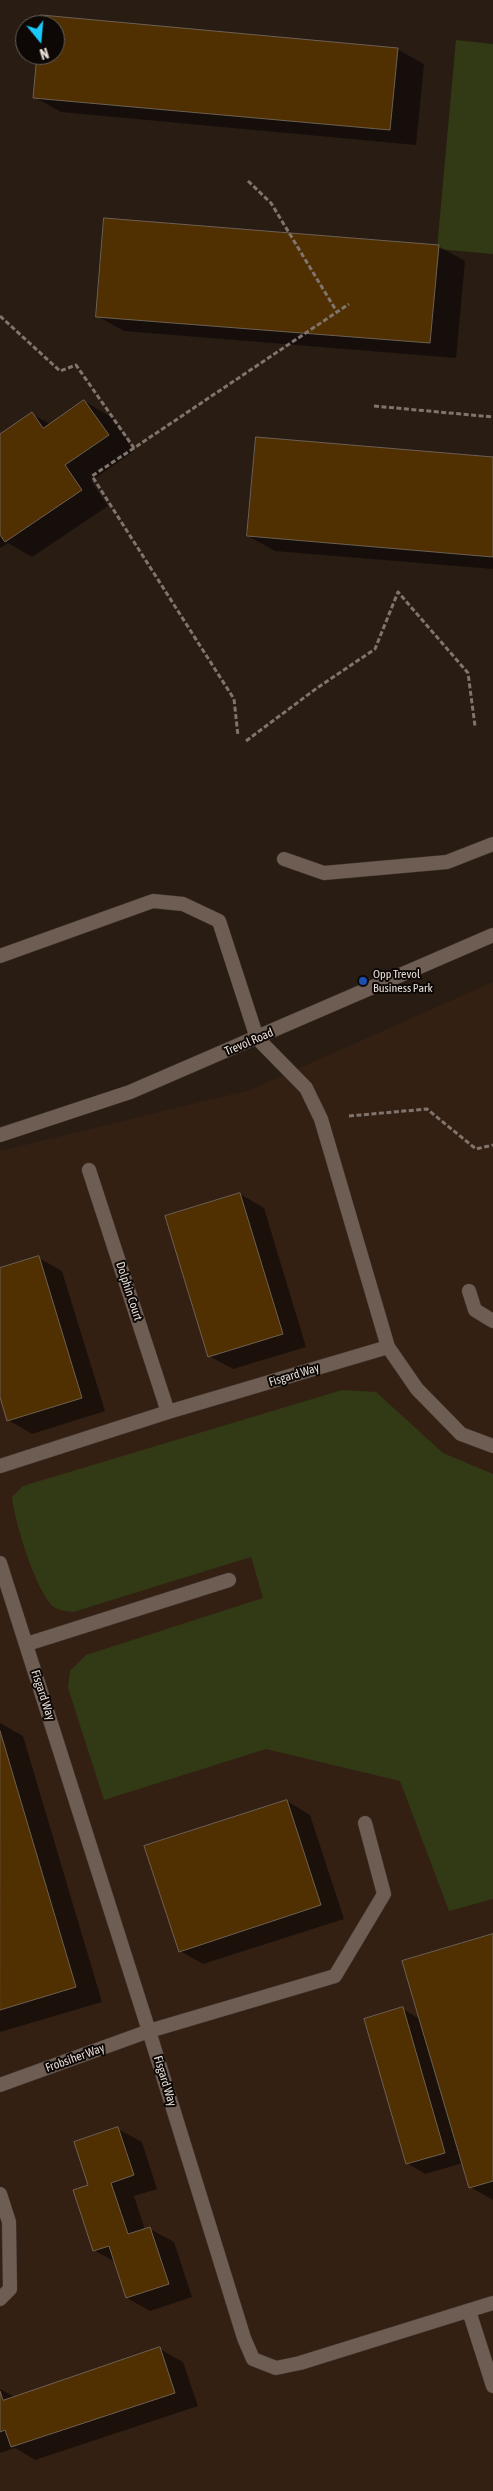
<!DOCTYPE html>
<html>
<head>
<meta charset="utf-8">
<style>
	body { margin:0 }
	#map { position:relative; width:493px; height:2491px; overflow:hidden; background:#291c13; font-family:"Asap Condensed",sans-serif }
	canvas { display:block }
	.north { position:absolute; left:15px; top:15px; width:50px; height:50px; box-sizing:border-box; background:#0d0805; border:1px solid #645d59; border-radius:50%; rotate:163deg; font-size:14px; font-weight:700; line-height:20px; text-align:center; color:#e6dcd6 }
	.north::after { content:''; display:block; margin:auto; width:18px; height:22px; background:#19cafc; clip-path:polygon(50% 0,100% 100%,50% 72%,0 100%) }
</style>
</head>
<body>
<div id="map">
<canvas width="493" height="2491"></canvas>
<div class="north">N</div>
</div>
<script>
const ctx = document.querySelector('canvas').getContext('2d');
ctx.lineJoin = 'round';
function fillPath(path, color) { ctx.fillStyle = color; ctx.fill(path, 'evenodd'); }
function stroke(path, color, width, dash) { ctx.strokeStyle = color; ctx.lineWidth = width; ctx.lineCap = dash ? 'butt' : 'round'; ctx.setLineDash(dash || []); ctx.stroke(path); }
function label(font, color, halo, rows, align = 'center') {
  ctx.font = font + ' "Asap Condensed",sans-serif'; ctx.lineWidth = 4; ctx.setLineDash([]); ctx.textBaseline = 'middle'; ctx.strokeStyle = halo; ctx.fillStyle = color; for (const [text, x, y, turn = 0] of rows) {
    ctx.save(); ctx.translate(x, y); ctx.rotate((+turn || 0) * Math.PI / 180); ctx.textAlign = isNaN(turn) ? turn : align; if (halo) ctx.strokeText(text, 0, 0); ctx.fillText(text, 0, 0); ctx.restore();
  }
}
const built = new Path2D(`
	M 493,982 L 493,2491 L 0,2491 L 0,1151 L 250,1090 Z`);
const green = new Path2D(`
	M 456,40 L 493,44 L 493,254 L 437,249 Z
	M 342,1390 L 376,1392 L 443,1453 L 493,1474 L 493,1899 L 449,1911 L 400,1781 L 266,1749 L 104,1800 L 68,1688 L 70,1671 L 86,1655 L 263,1598 L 251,1557 L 73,1612 C 67,1611 59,1611 54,1607 C 37,1594 14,1521 12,1497 L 23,1486 Z`);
const shadow = new Path2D(`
	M 42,17 L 397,49 L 424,64 L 416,145 L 61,112 L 34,97 L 38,55 L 55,55 L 55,25 L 41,25 Z
	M 438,246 L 465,261 L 456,358 L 124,331 L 97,316 Z
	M 84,401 L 111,417 L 134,451 L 91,481 L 108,506 L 32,557 L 8,543 L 0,548 L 0,436 L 32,414 L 50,424 Z
	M 493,459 L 493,569 L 275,551 L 248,536 Z
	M 240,1194 L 264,1208 L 306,1347 L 233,1369 L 209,1356 Z
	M 39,1258 L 62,1271 L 105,1411 L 32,1434 L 8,1420 L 0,1393 L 0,1270 Z
	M 0,1723 L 23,1736 L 102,2002 L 0,2032 Z
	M 287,1801 L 310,1815 L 344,1919 L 203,1964 L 180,1951 Z
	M 493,1935 L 493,2200 L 470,2187 L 463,2163 L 425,2174 L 407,2163 L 403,2009 L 420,2019 Z
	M 118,2129 L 142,2142 L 157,2189 L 134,2196 L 145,2230 L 150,2229 L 174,2242 L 192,2297 L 150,2311 L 127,2298 L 115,2262 L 94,2250 L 90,2185 Z
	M 160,2349 L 183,2362 L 198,2406 L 35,2460 L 15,2448 L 0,2453 L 0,2389 L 15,2397 Z`);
const building = new Path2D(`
	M 41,15 L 398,48 L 390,130 L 33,98 L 37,55 L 55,55 L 55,25 L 40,25 Z
	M 104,218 L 439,245 L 430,343 L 96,317 Z
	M 84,400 L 109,435 L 65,465 L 82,490 L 5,542 L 0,535 L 0,434 L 32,412 L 43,428 Z
	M 256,437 L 493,457 L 493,557 L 247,536 Z
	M 240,1193 L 283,1334 L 208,1357 L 165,1216 Z
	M 39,1256 L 82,1398 L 7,1421 L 0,1397 L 0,1268 Z
	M 0,1731 L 76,1987 L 0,2010 Z
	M 287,1800 L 321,1905 L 179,1952 L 144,1846 Z
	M 493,1934 L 493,2181 L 469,2188 L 402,1961 Z
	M 403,2007 L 445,2153 L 406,2164 L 364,2019 Z
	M 118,2127 L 134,2175 L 111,2183 L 128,2234 L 150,2227 L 169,2284 L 126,2298 L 109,2246 L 93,2251 L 73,2190 L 88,2185 L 74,2142 Z
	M 160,2347 L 175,2393 L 11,2447 L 5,2430 L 0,2432 L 0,2391 L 3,2400 Z`);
const path = new Path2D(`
	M 248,181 L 271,203 L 337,312 L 349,304
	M 0,316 L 60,371 L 76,365 L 134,448 L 337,312
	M 374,406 L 493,417
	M 134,448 L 92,476 L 234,699 L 238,736
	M 246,741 L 317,688 L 375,649 L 398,592 L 468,673 L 475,726
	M 349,1116 L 427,1109 L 476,1149 L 493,1145`);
const service = new Path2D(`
	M 284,859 L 324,873 L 447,862 L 493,844
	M 0,956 L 153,901 L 183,904 L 219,921 L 257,1038 L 306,1088 L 321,1119 L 388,1347 L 417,1389 L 461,1434 L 493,1446
	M 89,1170 L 168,1412
	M 469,1291 L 475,1310 L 493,1321
	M 0,1466 L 168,1412 L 388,1347
	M 0,1563 L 149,2031 L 244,2338 L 253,2359 L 276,2368 L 300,2363 L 493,2303
	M 27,1644 L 229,1580
	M 0,2085 L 149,2031 L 335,1976 L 384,1894 L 365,1823
	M 0,2194 L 9,2222 L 10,2289 L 0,2299
	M 469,2311 L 493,2386`);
const tertiary = new Path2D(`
	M 0,1135 L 130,1092 L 493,935`);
const markers = [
	[363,981,5,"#1a4fb4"]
];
const poiNames = [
	["Opp Trevol",373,974],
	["Business Park",373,988]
];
const streetNames = [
	["Trevol Road",249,1042,-23],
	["Dolphin Court",129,1291,72],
	["Fisgard Way",294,1375,-17],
	["Fisgard Way",43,1695,72],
	["Frobsiher Way",75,2058,-20],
	["Fisgard Way",165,2081,73]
];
fillPath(built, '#332013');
fillPath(green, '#313a14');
fillPath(shadow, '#0007');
fillPath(building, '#502f00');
stroke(building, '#6d6053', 1);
stroke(service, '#403531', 15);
stroke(tertiary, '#403531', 15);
stroke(path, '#80746d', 3, [5, 2.5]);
stroke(service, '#6d5d52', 14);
stroke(tertiary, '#6d5d52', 14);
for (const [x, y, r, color] of markers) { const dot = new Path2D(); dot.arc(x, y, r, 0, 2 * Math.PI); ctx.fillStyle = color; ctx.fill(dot); stroke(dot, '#0d0805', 2); }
label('12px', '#e6dcd6', '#0d0805', poiNames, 'left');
label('12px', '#e6dcd6', '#0d0805', streetNames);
</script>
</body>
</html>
